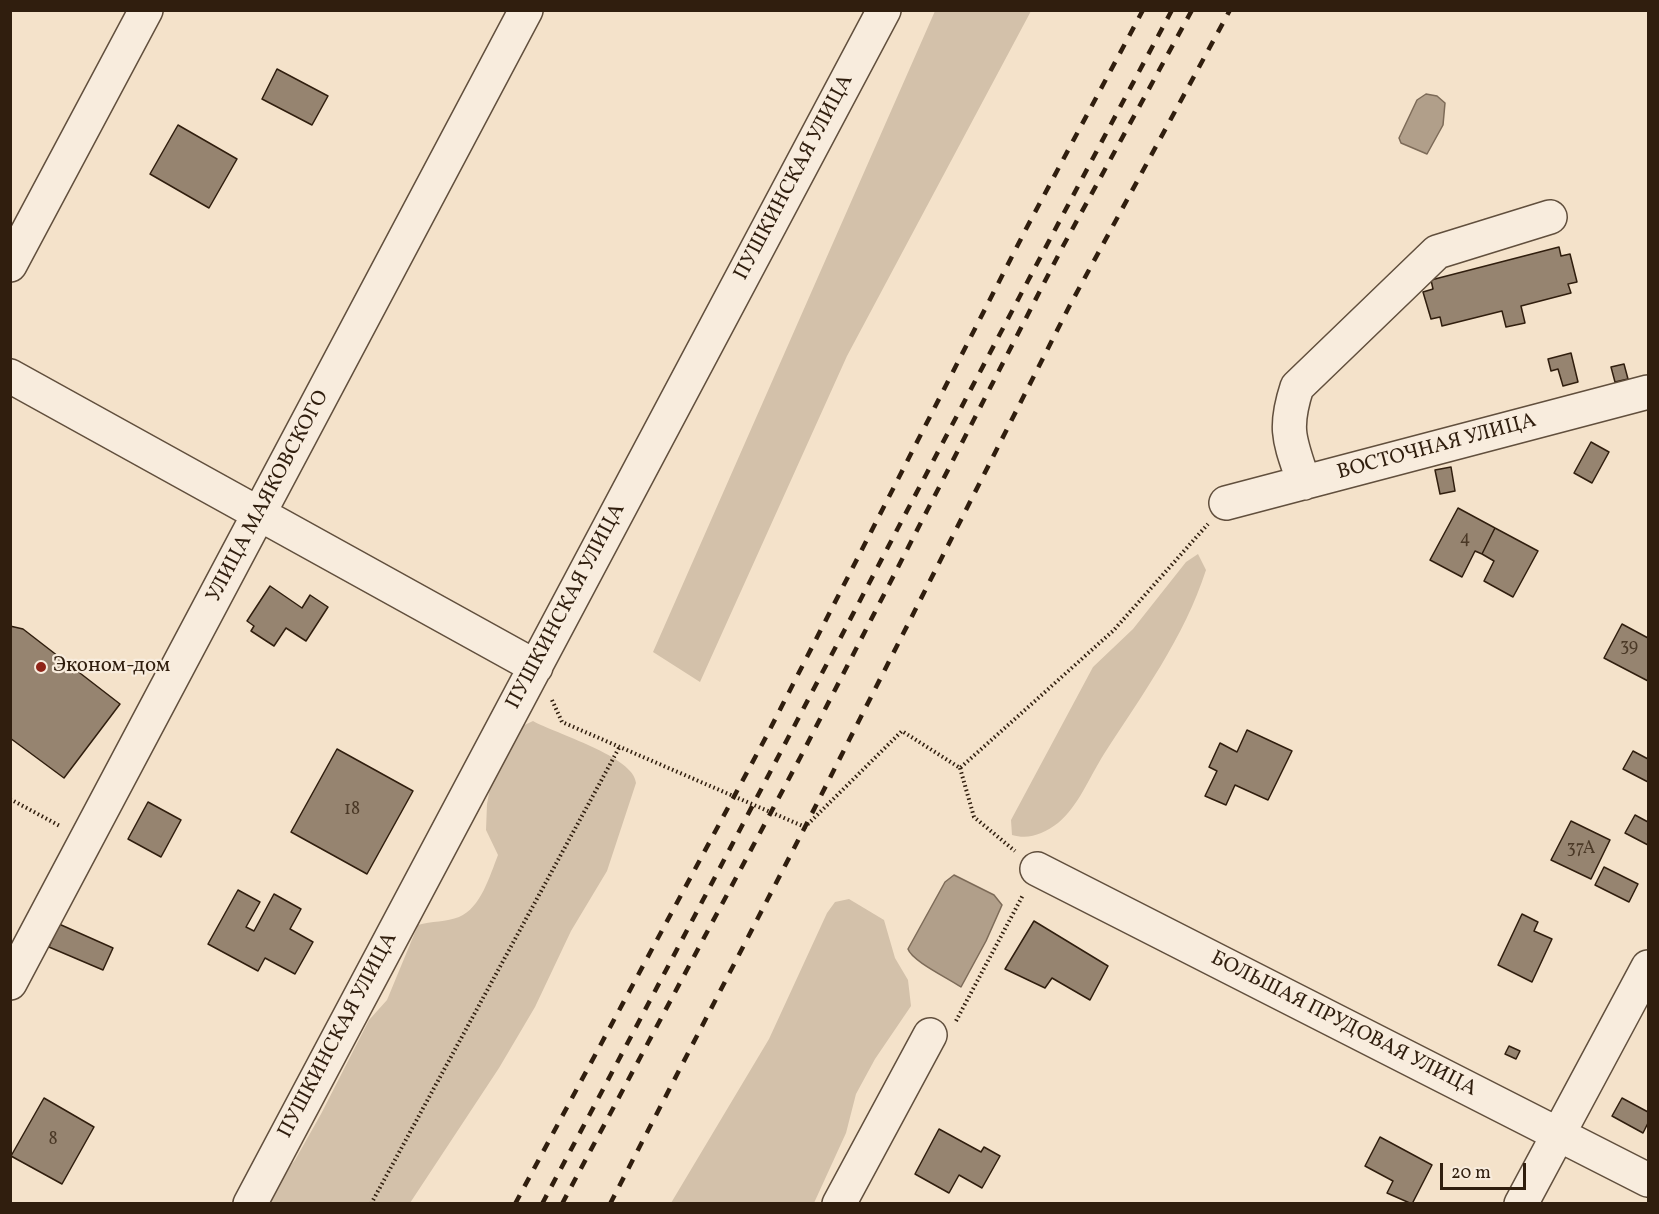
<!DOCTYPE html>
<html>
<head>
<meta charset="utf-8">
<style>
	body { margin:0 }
	#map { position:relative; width:1659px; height:1214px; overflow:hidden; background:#f4e2ca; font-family:Vollkorn,serif }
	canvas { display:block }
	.frame { position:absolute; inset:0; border:12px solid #301e0e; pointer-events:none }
	.scale { position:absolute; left:1440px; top:1163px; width:86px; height:27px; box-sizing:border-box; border:3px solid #301e0e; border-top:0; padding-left:8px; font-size:18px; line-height:21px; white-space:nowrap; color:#301e0e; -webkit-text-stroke:4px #f8ecdd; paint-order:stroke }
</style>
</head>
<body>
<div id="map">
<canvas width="1659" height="1214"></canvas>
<div class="frame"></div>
<div class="scale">20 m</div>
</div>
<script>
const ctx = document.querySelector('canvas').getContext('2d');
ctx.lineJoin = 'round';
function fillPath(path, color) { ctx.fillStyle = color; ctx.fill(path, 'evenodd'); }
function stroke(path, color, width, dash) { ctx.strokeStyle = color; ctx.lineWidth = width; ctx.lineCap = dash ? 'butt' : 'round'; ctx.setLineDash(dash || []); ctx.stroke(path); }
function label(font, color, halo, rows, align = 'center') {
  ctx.font = font + ' Vollkorn,serif'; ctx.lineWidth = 4.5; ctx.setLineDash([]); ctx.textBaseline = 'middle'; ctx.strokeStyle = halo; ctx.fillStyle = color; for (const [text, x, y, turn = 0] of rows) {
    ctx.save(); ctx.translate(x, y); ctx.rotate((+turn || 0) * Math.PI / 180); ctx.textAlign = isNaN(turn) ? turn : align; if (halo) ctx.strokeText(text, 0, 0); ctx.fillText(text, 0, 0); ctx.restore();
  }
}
const green = new Path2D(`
	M 935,11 L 1031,11 L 847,356 L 700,682 L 653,652 Z
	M 1198,554 L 1206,570 C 1184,638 1142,695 1104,754 C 1090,776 1078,807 1058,823 C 1043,834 1029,840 1012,835 L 1011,820 L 1093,667 L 1133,629 L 1186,562 Z
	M 533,721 C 554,733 635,757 636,783 L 607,871 L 571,931 L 535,1007 L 499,1068 L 410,1203 L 272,1203 L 271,1191 L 295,1160 L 321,1114 L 369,1020 L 387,1000 L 418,925 C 431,921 447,922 459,917 C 481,908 490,875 498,855 L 486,830 L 487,804 L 492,777 L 516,729 Z
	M 849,899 L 884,920 L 895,958 L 908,980 L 911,1006 L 875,1059 L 856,1094 L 846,1133 L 814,1203 L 671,1203 L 769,1039 L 827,913 L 835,902 Z`);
const water = new Path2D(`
	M 1426,94 L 1437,96 L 1445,103 L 1443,125 L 1427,154 L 1401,143 L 1399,138 L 1417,100 Z
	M 954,875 L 994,895 L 1002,905 L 986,941 L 961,987 C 948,978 912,961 908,949 L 945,882 Z`);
const building = new Path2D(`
	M 277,69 L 328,96 L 312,125 L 262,99 Z
	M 178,125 L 237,159 L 209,208 L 150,174 Z
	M 1559,247 L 1561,256 L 1570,254 L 1577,282 L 1568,284 L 1571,293 L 1521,306 L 1525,323 L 1506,327 L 1502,311 L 1442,326 L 1440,317 L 1431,319 L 1423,292 L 1433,289 L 1431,280 Z
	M 1571,353 L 1578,382 L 1563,386 L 1558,369 L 1551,371 L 1548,359 Z
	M 1624,364 L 1628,379 L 1615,382 L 1611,367 Z
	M 1591,442 L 1609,452 L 1592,483 L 1574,473 Z
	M 1451,467 L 1455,491 L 1440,494 L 1435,470 Z
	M 1458,508 L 1495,528 L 1482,554 L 1475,551 L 1462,577 L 1430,560 Z
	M 1495,528 L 1538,551 L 1513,597 L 1484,581 L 1494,561 L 1482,554 Z
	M 270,586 L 302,608 L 310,595 L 328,607 L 306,641 L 286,628 L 274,646 L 251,631 L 254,626 L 247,621 Z
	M 1622,624 L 1648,638 L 1648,681 L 1604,658 Z
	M 10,626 L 23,629 L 120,704 L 64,778 L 10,738 Z
	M 1247,730 L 1292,751 L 1268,800 L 1235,785 L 1226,805 L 1205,796 L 1217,771 L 1209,767 L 1220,743 L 1237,752 Z
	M 337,749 L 413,791 L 367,874 L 291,832 Z
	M 1633,751 L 1648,759 L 1648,782 L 1623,769 Z
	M 148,802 L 181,820 L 161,857 L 128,839 Z
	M 1635,815 L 1648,822 L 1648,845 L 1625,833 Z
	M 1571,821 L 1610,840 L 1591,879 L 1551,860 Z
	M 1604,867 L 1638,884 L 1629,902 L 1595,885 Z
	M 238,890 L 260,902 L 246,927 L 254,931 L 274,894 L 301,909 L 290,929 L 313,942 L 295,974 L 265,958 L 258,971 L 208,944 Z
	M 1522,914 L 1538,922 L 1534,931 L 1552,939 L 1532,982 L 1498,965 Z
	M 1034,921 L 1108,966 L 1090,1000 L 1052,978 L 1045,988 L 1005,969 Z
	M 59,924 L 113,948 L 103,970 L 49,947 Z
	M 1509,1046 L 1520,1051 L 1516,1059 L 1505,1054 Z
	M 44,1098 L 94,1127 L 62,1184 L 11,1156 Z
	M 1622,1098 L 1648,1112 L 1648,1123 L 1643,1133 L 1612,1116 Z
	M 939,1129 L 981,1152 L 984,1147 L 1000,1156 L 982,1188 L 959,1175 L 949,1193 L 915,1174 Z
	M 1380,1137 L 1432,1165 L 1412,1204 L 1387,1193 L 1393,1181 L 1365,1166 Z`);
const path = new Path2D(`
	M 552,700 L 562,722 L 805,827 L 902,731 L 960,768 L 1113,631 L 1208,524
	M 960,768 L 974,817 L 1015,851
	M 10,799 L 60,826
	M 956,1021 L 1023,895
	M 371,1204 L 620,746`);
const minor = new Path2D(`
	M 10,265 L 146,10
	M 10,376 L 536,667
	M 1304,483 C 1290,441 1283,430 1297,387 L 1437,252 L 1550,217
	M 1226,503 L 1648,392
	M 1037,869 L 1648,1180
	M 10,983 L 526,10
	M 250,1204 L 884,10
	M 839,1204 L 930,1035
	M 1521,1204 L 1648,967`);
const rail = new Path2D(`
	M 515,1204 L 766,737 L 1026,229 L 1143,10
	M 542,1204 C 754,807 959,407 1172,10
	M 562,1204 L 801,756 L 1062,248 L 1192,10
	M 610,1204 L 805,827 L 1070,305 L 1230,10`);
const markers = [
	[41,667,6,"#8f2418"]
];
const numberNames = [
	["4",1465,540],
	["39",1629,648],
	["18",352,811],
	["37А",1581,850],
	["8",53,1141]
];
const streetNames = [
	["ПУШКИНСКАЯ УЛИЦА",795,178,-62],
	["ВОСТОЧНАЯ УЛИЦА",1437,448,-15],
	["УЛИЦА МАЯКОВСКОГО",269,497,-62],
	["ПУШКИНСКАЯ УЛИЦА",567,607,-62],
	["БОЛЬШАЯ ПРУДОВАЯ УЛИЦА",1343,1025,27],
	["ПУШКИНСКАЯ УЛИЦА",339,1036,-62]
];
const poiNames = [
	["Эконом-дом",53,667]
];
fillPath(green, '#d3c1aa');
fillPath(water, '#b19f8a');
stroke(water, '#7d6b58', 1.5);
fillPath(building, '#968470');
stroke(building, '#301e0e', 1.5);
stroke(minor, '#614f3d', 36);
stroke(path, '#301e0e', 4, [1.5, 3]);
stroke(minor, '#f8ecdd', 33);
stroke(rail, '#301e0e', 4.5, [10, 10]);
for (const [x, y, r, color] of markers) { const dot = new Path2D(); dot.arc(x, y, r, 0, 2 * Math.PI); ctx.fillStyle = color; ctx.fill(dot); stroke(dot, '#f8ecdd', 2); }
label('18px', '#4a3826', null, numberNames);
label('21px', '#301e0e', '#f8ecdd', streetNames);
label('21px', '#301e0e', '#f8ecdd', poiNames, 'left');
</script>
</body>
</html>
